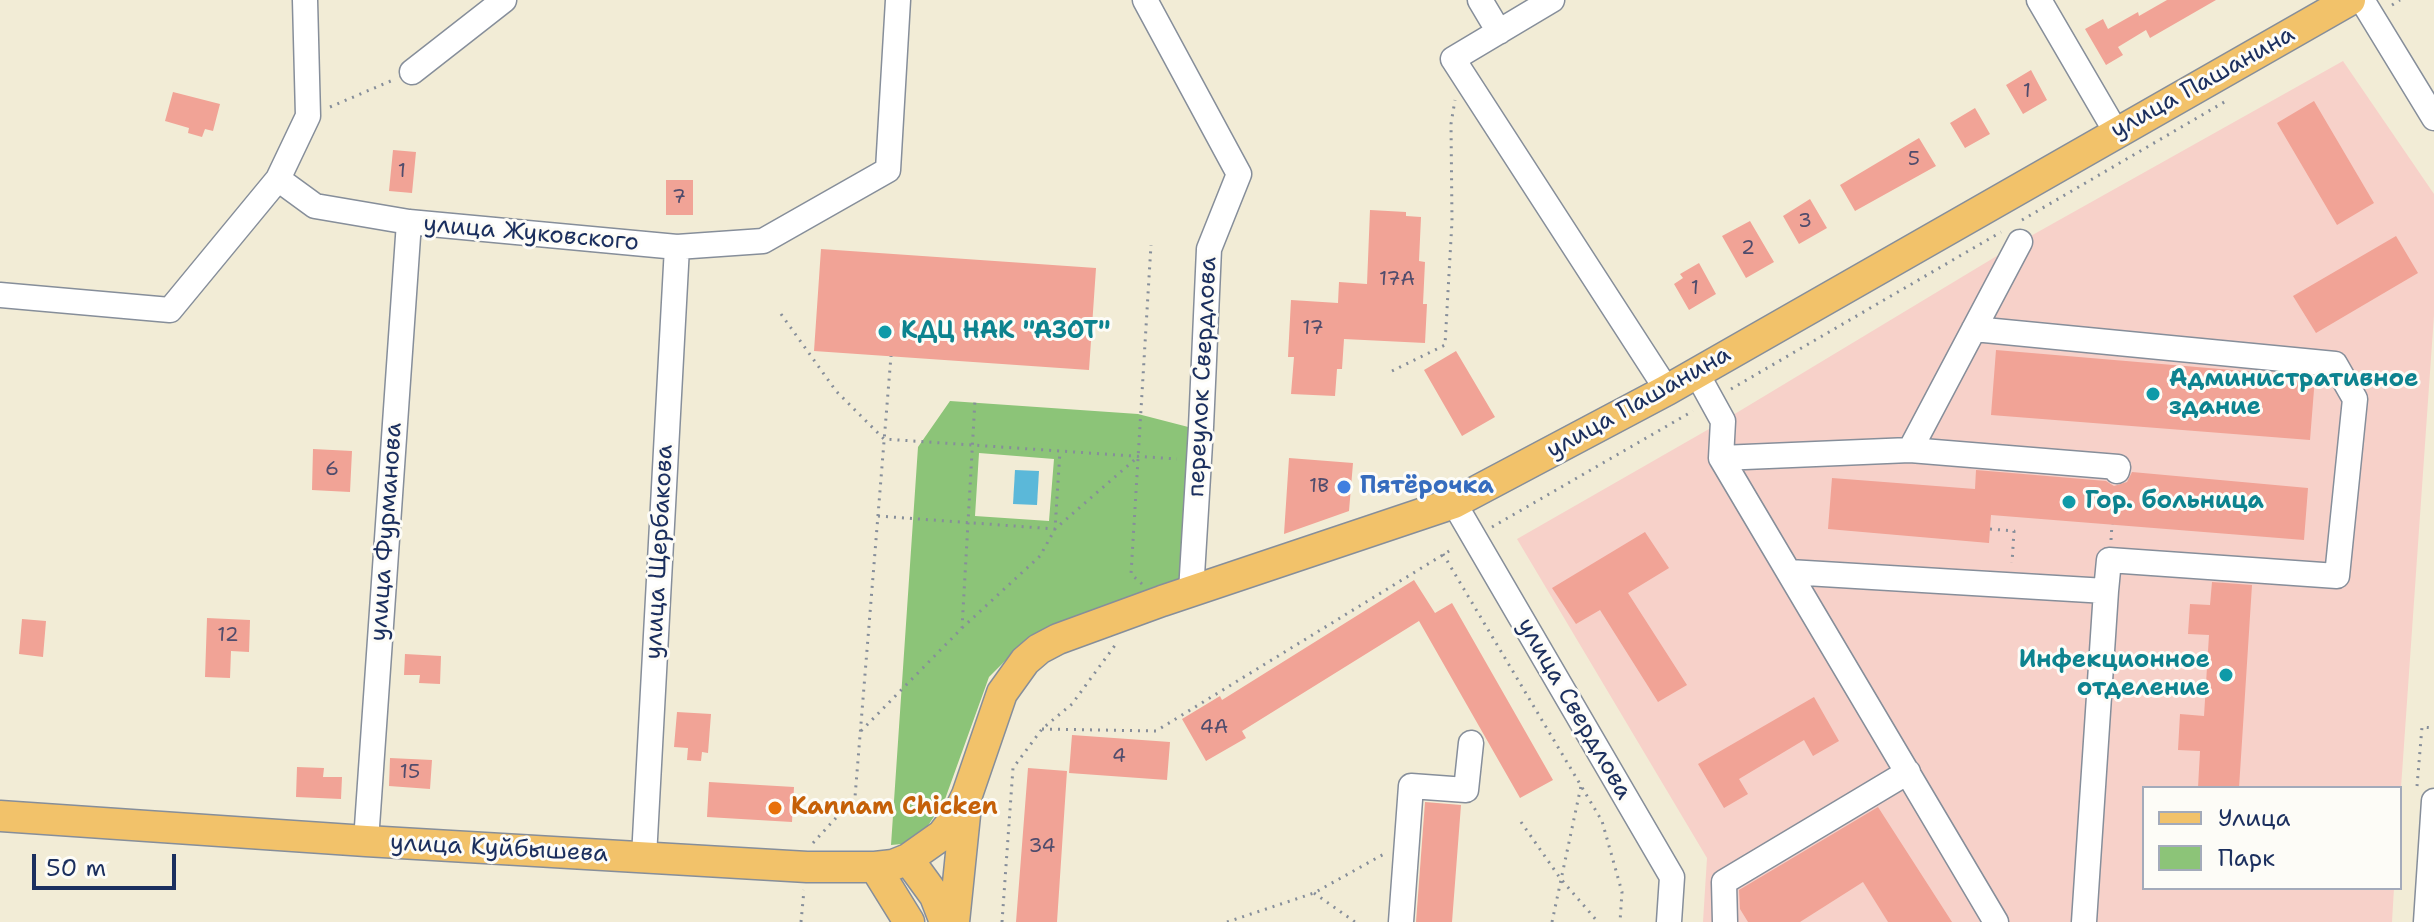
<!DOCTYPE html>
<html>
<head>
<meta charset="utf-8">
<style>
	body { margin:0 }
	#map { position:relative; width:2434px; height:922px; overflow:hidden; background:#f2ecd6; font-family:"Shantell Sans",sans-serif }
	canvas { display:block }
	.legend { position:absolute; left:2142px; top:786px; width:260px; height:104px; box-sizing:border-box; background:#fdfcf7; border:2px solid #a3aaba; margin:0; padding:10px 14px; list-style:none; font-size:24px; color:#1b2f5e }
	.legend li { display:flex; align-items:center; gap:16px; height:40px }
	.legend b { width:40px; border:2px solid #a3aaba }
	.scale { position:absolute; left:32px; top:854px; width:144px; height:36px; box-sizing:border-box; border:4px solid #1b2f5e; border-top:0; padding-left:10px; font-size:24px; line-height:28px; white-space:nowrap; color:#1b2f5e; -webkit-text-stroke:6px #fdfcf7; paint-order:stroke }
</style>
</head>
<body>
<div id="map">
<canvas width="2434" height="922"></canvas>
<ul class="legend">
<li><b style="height:10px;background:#f2c26a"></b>Улица</li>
<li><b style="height:22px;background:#8cc478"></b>Парк</li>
</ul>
<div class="scale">50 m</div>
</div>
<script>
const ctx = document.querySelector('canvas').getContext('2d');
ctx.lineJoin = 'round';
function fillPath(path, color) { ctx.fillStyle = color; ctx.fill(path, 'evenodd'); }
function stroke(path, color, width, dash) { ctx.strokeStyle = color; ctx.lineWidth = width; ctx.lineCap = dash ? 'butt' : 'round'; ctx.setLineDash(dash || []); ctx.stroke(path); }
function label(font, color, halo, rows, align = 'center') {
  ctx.font = font + ' "Shantell Sans",sans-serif'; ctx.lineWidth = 6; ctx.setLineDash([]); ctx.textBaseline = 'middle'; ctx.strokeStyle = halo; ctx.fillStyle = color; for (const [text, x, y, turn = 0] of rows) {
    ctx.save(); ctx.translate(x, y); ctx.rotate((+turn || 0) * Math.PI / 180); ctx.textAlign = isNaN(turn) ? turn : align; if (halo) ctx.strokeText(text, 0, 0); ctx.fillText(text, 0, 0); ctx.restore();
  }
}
const built = new Path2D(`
	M 2343,61 L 2434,194 L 2434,315 L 2400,802 L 2400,788 L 2144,788 L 2144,888 L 2394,888 L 2392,922 L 1703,922 L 1707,858 L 1517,539 L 1723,421 L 2020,242 Z`);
const green = new Path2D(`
	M 950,401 L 1138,414 L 1196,429 L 1185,579 L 1019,647 L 989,677 L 944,802 L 927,827 L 902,844 L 891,845 L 918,447 ZM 979,453 L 1054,459 L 1049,521 L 975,516 Z`);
const water = new Path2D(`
	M 1015,470 L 1039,471 L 1037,505 L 1013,504 Z`);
const building = new Path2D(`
	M 2167,0 L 2216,0 L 2150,38 L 2146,30 L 2118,47 L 2123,55 L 2106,65 L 2085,29 L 2103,19 L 2108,29 L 2138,12 L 2139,16 Z
	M 2031,70 L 2047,100 L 2023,114 L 2006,85 Z
	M 173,92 L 220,104 L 213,131 L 205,129 L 202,137 L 188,133 L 189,128 L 165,121 Z
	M 2314,101 L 2374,203 L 2337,225 L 2277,123 Z
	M 1975,108 L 1990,134 L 1965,148 L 1950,123 Z
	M 1919,138 L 1936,166 L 1855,211 L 1840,185 Z
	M 393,150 L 416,152 L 412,193 L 389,191 Z
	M 666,180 L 693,180 L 693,215 L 666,215 Z
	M 1810,199 L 1827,228 L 1799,244 L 1783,216 Z
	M 1370,210 L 1406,212 L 1406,216 L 1421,217 L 1419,261 L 1425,262 L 1423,304 L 1427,304 L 1425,343 L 1344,339 L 1342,369 L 1337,369 L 1335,396 L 1291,394 L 1294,357 L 1288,357 L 1291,300 L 1338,303 L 1339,282 L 1367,284 Z
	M 1750,221 L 1774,262 L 1746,278 L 1722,236 Z
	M 2396,236 L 2418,273 L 2316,333 L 2293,296 Z
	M 821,249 L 1096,268 L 1089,370 L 814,351 Z
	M 1699,263 L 1716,294 L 1689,310 L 1674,284 L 1683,278 L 1680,274 Z
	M 1996,350 L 2315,377 L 2310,440 L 1991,415 Z
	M 1456,351 L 1495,417 L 1462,436 L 1424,370 Z
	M 313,449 L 352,451 L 350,492 L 312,490 Z
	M 1289,458 L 1353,463 L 1349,511 L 1284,534 Z
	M 1976,470 L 2106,481 L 2114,486 L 2127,482 L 2132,472 L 2308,488 L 2304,540 L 1991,515 L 1989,543 L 1828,529 L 1832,478 L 1975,489 Z
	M 1645,532 L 1669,568 L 1628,593 L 1687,685 L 1658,702 L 1600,610 L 1576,624 L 1552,588 Z
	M 1414,580 L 1435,613 L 1452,603 L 1553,780 L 1520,798 L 1419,621 L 1242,731 L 1246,738 L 1206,761 L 1182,719 L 1220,696 L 1222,700 Z
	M 2212,582 L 2252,585 L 2239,788 L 2198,788 L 2200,751 L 2178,750 L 2180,714 L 2204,716 L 2209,635 L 2188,634 L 2190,604 L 2210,605 Z
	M 207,618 L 250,620 L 249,652 L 231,651 L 230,678 L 205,677 Z
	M 22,619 L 46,621 L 43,657 L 19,654 Z
	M 405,654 L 441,656 L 440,684 L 419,683 L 420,675 L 404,675 Z
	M 1814,697 L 1839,741 L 1813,756 L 1804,740 L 1739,779 L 1748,794 L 1724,808 L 1698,764 Z
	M 677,712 L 711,714 L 708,753 L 702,752 L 701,761 L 687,760 L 688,748 L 674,747 Z
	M 1072,735 L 1170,742 L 1167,780 L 1069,773 Z
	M 390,758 L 432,760 L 430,789 L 389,786 Z
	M 297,767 L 324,768 L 323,777 L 342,777 L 341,799 L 296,797 Z
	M 1028,768 L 1067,771 L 1057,922 L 1016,922 Z
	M 709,782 L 794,787 L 792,822 L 707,817 Z
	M 1425,802 L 1461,805 L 1452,922 L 1416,922 Z
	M 1878,807 L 1952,922 L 1888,922 L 1863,882 L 1800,922 L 1748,922 L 1740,909 L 1739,890 Z`);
const path = new Path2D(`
	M 2392,5 L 2400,0
	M 330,107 L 393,80
	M 2022,220 L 2226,101
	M 781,314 L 836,391 L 884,439 L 1177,459
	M 1392,371 L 1445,345 L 1452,221 L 1451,124 L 1455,100
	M 1731,389 L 2001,232
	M 878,516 L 1055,529 L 1060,451
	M 1492,527 L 1693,411
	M 1990,529 L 2014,531 L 2012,563
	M 2111,540 L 2112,524
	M 1443,554 L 1602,821 L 1622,892 L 1620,922
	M 1142,584 L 1131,574 L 1151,245
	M 962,628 L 1040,556 L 1055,529 L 1139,456
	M 1042,729 L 1156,731 L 1454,548
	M 861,731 L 962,628 L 975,400
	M 2417,786 L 2422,727 L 2434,728
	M 1521,822 L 1560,878 L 1598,922
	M 813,843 L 855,797 L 891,356
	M 1314,893 L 1355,922
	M 801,922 L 804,890
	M 1002,922 L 1013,768 L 1042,729 L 1072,704 L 1116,644
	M 1227,922 L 1314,893 L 1384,854
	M 1552,922 L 1581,786`);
const minor = new Path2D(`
	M 1145,0 L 1239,174 L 1209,249 L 1201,427 L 1191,592
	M 1480,0 L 1499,32
	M 1552,0 L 1453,59 L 1667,390
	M 2039,0 L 2116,132
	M 2362,0 L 2434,118
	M 412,72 L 504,0
	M 278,179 L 315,206 L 409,222 L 677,247 L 763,241 L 888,170 L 898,0
	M 0,295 L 170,310 L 278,179 L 308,116 L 305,0
	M 1974,329 L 2335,364 L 2355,399 L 2337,576 L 2109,560 L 2106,591
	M 1696,372 L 1723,421 L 1721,458 L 1996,922
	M 1910,450 L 2020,242
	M 1721,458 L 1910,450 L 2118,467 L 2117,471
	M 1454,503 L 1672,877 L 1669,922
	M 1789,572 L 2106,591 L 2084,922
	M 366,841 L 409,222
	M 644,857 L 677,247
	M 1401,922 L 1411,786 L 1466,790 L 1471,743
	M 1725,922 L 1724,882 L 1908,772
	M 2426,922 L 2434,801`);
const major = new Path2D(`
	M 0,816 L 366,841 L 807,867 L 875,867 L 893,865 L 908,859 L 942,835 L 958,814 L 967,795 L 1002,693 L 1025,661 L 1039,649 L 1058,639 L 1162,601 L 1454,503 L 1667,390 L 2350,0
	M 908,859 L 935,896 L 945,922
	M 875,867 L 909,922
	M 954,922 L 966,805`);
const markers = [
	[885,332,8,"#0f9aa8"],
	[2153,394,8,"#0f9aa8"],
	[1344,487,8,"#3f7fe0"],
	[2069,502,8,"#0f9aa8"],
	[2226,675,8,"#0f9aa8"],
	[775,808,8,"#e8710a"]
];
const numberNames = [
	["1",2027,92],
	["5",1914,160],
	["1",402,172],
	["7",679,198],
	["3",1805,222],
	["2",1748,249],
	["17А",1397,280],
	["1",1695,289],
	["17",1313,329],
	["6",332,470],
	["1В",1319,487],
	["12",228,636],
	["4А",1214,728],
	["4",1119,757],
	["15",410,773],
	["34",1042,847]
];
const streetNames = [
	["улица Пашанина",2203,83,-29],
	["улица Жуковского",531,234,5],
	["переулок Свердлова",1203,377,-87],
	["улица Пашанина",1639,403,-29],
	["улица Фурманова",387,532,-86],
	["улица Щербакова",660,552,-87],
	["улица Свердлова",1574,709,60],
	["улица Куйбышева",499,849,3]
];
const cultureNames = [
	["КДЦ НАК \"АЗОТ\"",901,332],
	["Административное",2169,380],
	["здание",2169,408],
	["Гор. больница",2085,502],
	["Инфекционное",2210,661,"right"],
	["отделение",2210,689,"right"]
];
const shopNames = [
	["Пятёрочка",1360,487]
];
const foodNames = [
	["Kannam Chicken",791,808]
];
fillPath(built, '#f7d1c9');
fillPath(green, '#8cc478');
fillPath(water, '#5bb8d9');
fillPath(building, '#f1a396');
stroke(minor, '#868e9a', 27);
stroke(major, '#868e9a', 33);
stroke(path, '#868e9a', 3, [2, 6]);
stroke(minor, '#fff', 24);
stroke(major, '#f2c26a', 30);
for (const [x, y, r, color] of markers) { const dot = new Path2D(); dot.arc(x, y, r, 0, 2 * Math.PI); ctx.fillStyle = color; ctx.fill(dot); stroke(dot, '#fdfcf7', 3); }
label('20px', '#504c6c', null, numberNames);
label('24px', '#1b2f5e', '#fdfcf7', streetNames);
label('bold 24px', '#0d838f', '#fdfcf7', cultureNames, 'left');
label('bold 24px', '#366cbe', '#fdfcf7', shopNames, 'left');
label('bold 24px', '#c56008', '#fdfcf7', foodNames, 'left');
</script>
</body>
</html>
